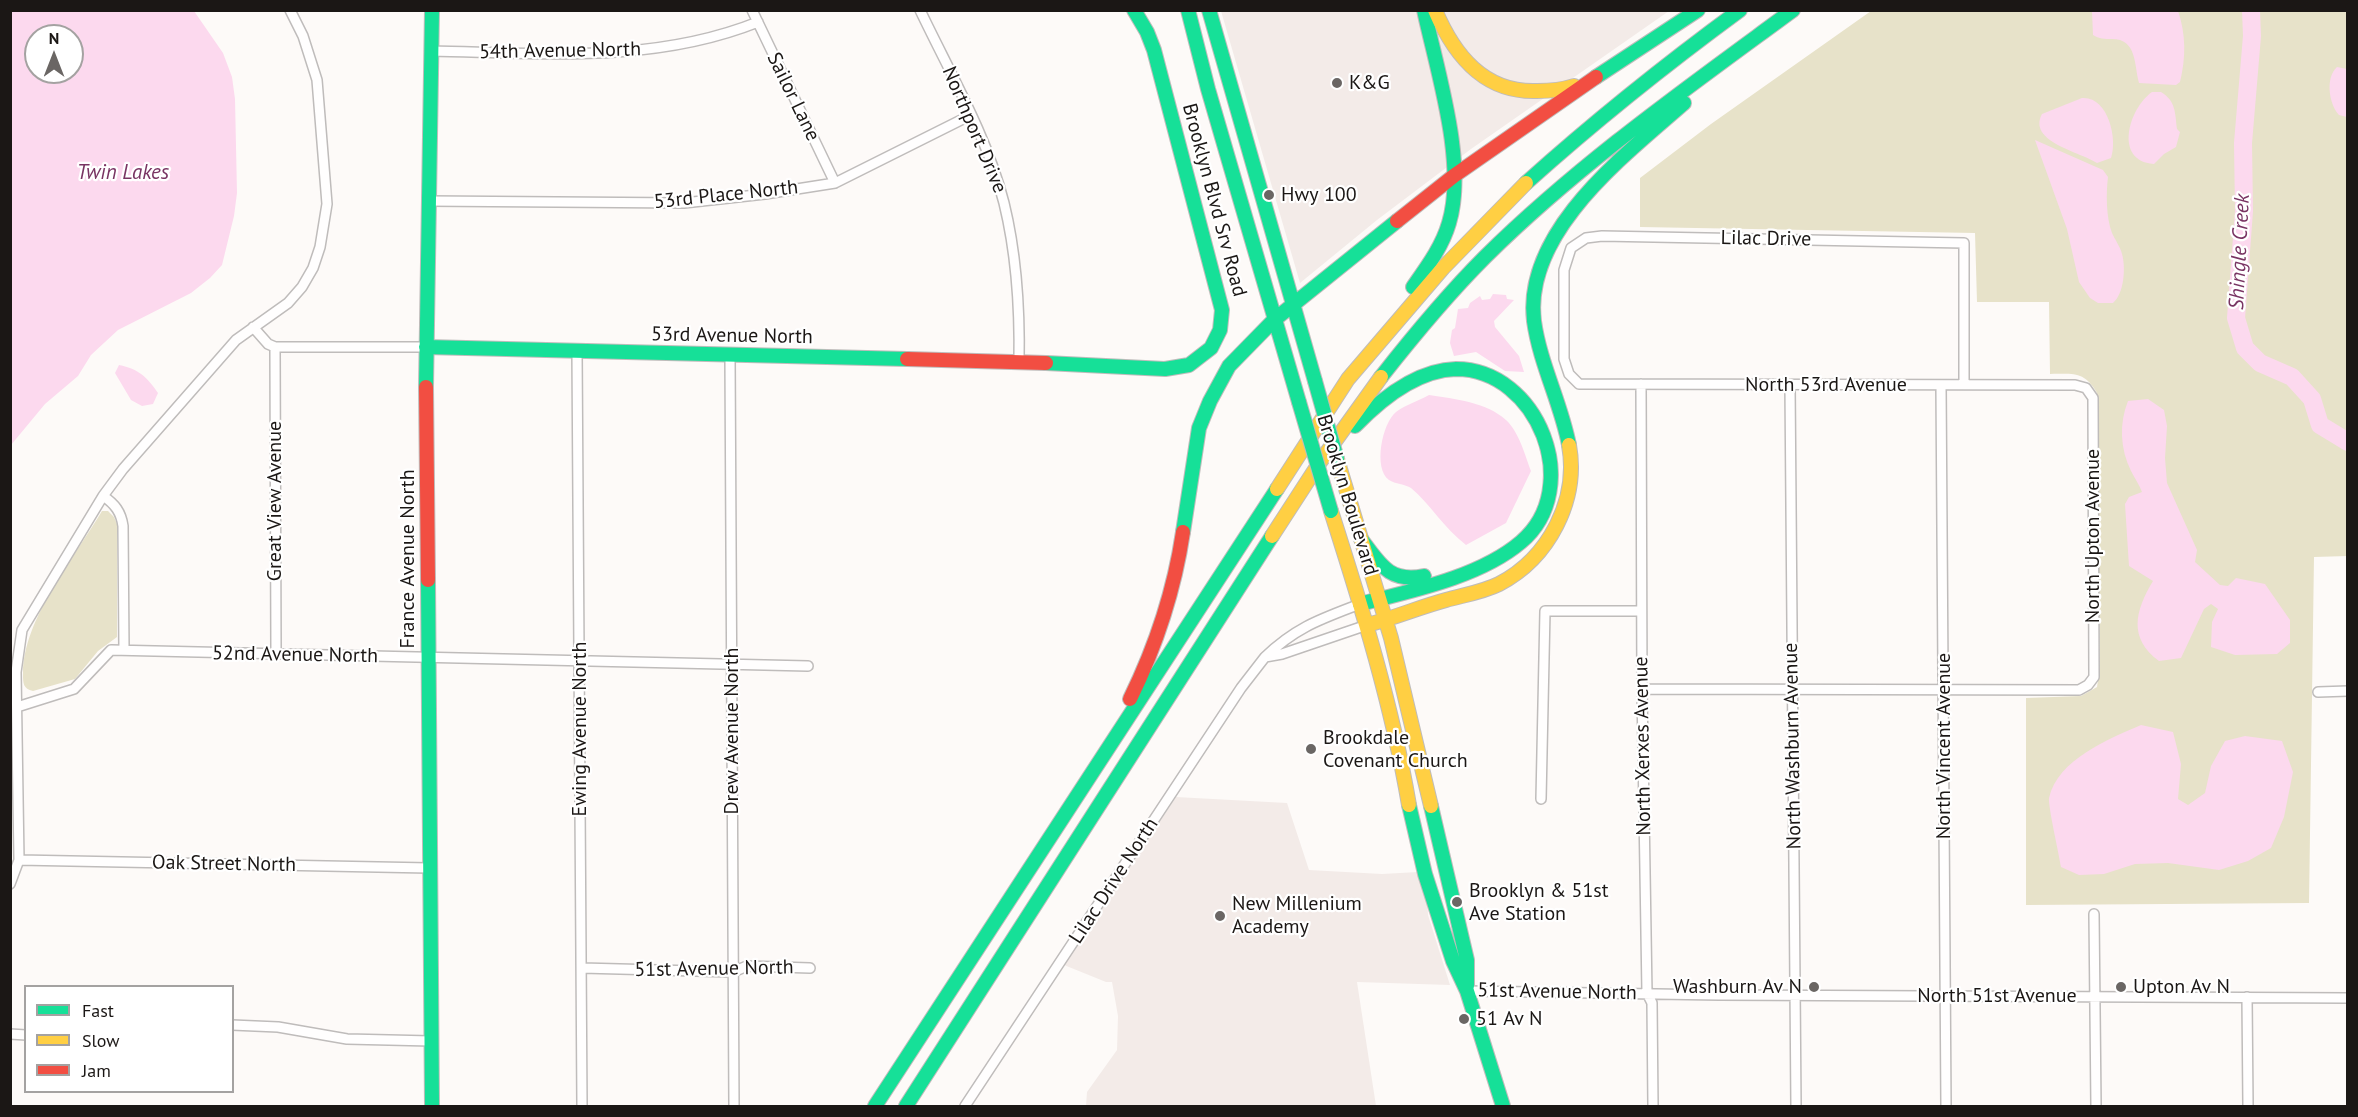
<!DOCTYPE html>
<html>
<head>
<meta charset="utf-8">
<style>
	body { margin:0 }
	#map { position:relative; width:2358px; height:1117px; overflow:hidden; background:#fdfaf8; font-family:"PT Sans",sans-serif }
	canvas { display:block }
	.frame { position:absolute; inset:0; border:12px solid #1b1715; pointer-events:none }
	.legend { position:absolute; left:24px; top:985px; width:210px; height:108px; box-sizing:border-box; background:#fff; border:2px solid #a4a2a1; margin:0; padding:8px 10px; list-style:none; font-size:18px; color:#1b1715 }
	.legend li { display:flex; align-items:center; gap:12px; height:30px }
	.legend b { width:30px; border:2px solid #a4a2a1 }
	.north { position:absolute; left:24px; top:24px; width:60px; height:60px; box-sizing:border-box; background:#fff; border:2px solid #a4a2a1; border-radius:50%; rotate:0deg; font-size:16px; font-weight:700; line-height:24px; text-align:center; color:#1b1715 }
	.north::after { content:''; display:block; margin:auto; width:21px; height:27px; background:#6a6664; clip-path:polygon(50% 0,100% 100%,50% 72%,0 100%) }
</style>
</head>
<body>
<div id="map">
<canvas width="2358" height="1117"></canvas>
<div class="frame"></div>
<ul class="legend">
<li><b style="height:8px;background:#16e098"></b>Fast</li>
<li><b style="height:8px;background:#ffcf43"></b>Slow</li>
<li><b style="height:8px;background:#f24e42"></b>Jam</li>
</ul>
<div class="north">N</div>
</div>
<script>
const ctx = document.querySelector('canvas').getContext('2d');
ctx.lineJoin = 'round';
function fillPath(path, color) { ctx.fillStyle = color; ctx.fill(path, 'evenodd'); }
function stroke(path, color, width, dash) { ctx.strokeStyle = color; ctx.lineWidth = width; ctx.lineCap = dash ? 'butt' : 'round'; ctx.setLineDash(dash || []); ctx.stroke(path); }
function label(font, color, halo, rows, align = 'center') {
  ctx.font = font + ' "PT Sans",sans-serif'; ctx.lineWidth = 4.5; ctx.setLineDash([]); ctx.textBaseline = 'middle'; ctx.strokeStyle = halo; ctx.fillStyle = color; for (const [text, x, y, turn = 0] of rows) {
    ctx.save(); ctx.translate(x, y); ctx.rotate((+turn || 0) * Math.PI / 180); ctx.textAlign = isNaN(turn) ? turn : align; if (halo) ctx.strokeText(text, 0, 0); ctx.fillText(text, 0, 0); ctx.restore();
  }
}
const built = new Path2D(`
	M 1221,11 L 1669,11 L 1471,149 L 1377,220 L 1300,283 Z
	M 1176,797 L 1287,803 L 1309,870 L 1382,874 L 1418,872 L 1427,896 L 1428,915 L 1450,985 L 1357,982 L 1376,1106 L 1086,1106 L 1087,1092 L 1117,1050 L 1118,1016 L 1112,982 L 1106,982 L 1064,965 Z`);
const green = new Path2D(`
	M 1871,11 L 2347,11 L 2348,556 L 2314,557 L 2309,903 L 2026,905 L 2026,698 L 2081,696 L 2097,687 L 2100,667 L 2097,393 C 2084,371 2074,374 2050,374 L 2049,302 L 1977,302 L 1975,233 L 1640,227 L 1640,178 L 1711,124 Z
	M 102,511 L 108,511 L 114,517 L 117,524 L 117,637 L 98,651 L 75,679 L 33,691 C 23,689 23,683 23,674 C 23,619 74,558 102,511 Z`);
const water = new Path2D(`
	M 11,10 L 194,11 L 223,53 L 232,77 L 235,99 L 237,193 L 234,216 L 222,265 L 210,278 L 191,293 L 118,330 L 91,355 L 78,376 L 45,404 L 11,445 ZM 36,36 L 72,36 L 72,72 L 36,72 Z
	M 2092,11 L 2178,11 C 2186,34 2186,58 2180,82 L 2176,85 L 2139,83 C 2134,64 2137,39 2112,39 C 2105,39 2099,39 2093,35 Z
	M 2337,67 L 2347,69 L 2347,117 L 2339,115 C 2329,104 2325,78 2337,67 Z
	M 2152,92 L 2161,92 C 2176,101 2175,113 2177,129 L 2180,132 L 2176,147 L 2164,154 L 2154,164 C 2113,161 2129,108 2152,92 Z
	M 2082,98 C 2108,96 2118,139 2111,158 L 2097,163 C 2081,152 2027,142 2042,114 Z
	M 2035,140 L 2103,170 L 2108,177 C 2106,193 2106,217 2112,233 C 2115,240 2120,246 2122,254 C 2126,268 2124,294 2113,303 L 2098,303 L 2090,298 L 2079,282 L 2067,229 Z
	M 1493,294 L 1506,295 L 1507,299 L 1514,300 L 1494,321 L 1495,327 L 1519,356 L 1524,372 L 1505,371 L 1476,352 L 1454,356 L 1450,343 L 1452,330 L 1455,328 L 1458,309 L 1468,308 L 1470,303 L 1480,296 L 1482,300 L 1490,299 Z
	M 119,365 C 139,369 147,377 158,393 L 153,404 L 142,406 L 131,400 L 115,373 Z
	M 1429,395 C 1455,399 1486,402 1506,420 C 1519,432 1525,455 1531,471 L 1506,523 L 1466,545 C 1444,528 1430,504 1411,488 C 1405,484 1395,484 1389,480 C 1373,469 1382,423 1396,412 C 1405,405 1418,401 1429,395 Z
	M 2148,399 L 2164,410 L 2167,426 L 2165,458 L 2167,483 L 2197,550 L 2195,562 L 2220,585 L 2228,586 L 2236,578 L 2265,584 L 2290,620 L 2290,643 L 2277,654 L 2235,655 L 2211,647 L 2212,622 L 2218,609 L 2211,604 L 2204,609 L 2181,658 L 2159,661 C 2128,638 2135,611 2153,581 L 2129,566 L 2125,504 L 2129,497 L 2142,492 C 2139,484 2135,479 2131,471 C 2120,449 2119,423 2128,401 Z
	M 2141,725 L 2173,732 L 2181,764 L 2178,799 L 2188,805 L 2205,793 L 2211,766 L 2225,741 L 2245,736 L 2282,741 L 2293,772 L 2284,817 L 2271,848 L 2248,861 L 2219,870 L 2168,863 L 2135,864 L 2104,874 L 2079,875 L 2061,867 C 2059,854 2048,806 2049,798 C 2058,759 2109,739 2141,725 Z`);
const river = new Path2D(`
	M 2251,10 L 2252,36 L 2243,143 L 2244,211 L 2236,318 L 2245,348 L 2260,363 L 2292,377 L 2312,399 L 2320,425 L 2348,442`);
const street = new Path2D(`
	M 752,10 L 835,183
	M 920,10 C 950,73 987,136 1004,203 C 1017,256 1020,308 1019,362
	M 431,51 C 541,53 653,64 758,22
	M 428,201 L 684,203 L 765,194 L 835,183 L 971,115
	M 253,327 L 268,344 L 275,347 L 426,347
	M 275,347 L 276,654
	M 577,351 L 582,1106
	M 730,356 L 734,1106
	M 1641,384 L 1642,689 L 1647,993 L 1652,1003 L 1653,1106
	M 1790,385 L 1796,1106
	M 1941,385 L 1946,1106
	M 103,496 C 115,504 121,512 123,526 L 124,650
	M 1360,604 C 1321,619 1296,627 1265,657 L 1282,654 L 1367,625
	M 1642,689 L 2079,690 L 2088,685 L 2094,677 L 2093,398 L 2086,388 L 2075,385 L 1579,384 L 1569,374 L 1564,359 L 1564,270 L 1571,248 L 1586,238 L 1602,236 L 1964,243 L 1964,385
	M 2318,692 L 2348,691
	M 17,707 L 74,689 L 111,650 L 808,666
	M 1541,799 L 1545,611 L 1641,611
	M 19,860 L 429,868
	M 10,884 L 19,860 L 16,672 L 22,630 L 103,496 L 123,469 L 236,340 L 288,303 L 302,287 L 313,268 L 320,247 L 327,204 L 317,80 L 303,36 L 290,10
	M 2094,914 L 2096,1106
	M 582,968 L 733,972 L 747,966 L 810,968
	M 1467,991 L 1719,995 L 2348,998
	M 2247,997 L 2248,1106
	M 232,1025 L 278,1027 L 347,1039 L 431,1041
	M 10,1034 L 26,1035
	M 965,1106 L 1241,688 L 1265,657`);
const fast = new Path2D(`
	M 1188,10 L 1208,89 L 1299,402
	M 1209,10 L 1315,381
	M 1596,77 L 1698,10
	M 1526,183 C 1595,121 1665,65 1740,10
	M 1413,287 C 1427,267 1442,247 1449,223 C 1467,163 1437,71 1424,10
	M 426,347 L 907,359
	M 1046,363 L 1165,369 L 1189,365 L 1211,348 L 1220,330 L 1222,310 L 1154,50 L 1147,32 L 1134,10
	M 1381,377 C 1414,335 1448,294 1485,257 C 1579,164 1687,88 1793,10
	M 426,387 L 432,10
	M 1355,426 C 1381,399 1416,370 1456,369 C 1538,369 1585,488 1521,542 C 1480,577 1411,591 1360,604
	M 1569,445 C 1561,403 1540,364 1534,321 C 1523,232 1625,155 1684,103
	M 1183,532 L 1199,428 L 1210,401 L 1229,366 L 1274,320 L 1397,221
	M 1361,539 C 1380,564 1389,583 1424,576
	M 428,580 L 432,1106
	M 1409,805 L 1425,874 L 1453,961 L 1467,991 L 1503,1106
	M 1431,806 L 1467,960 L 1467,986
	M 875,1106 L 1277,489
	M 906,1106 L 1272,536`);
const slow = new Path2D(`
	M 1435,10 C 1454,55 1484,93 1537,91 C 1550,91 1562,90 1574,86
	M 1337,459 L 1391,638 L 1431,806
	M 1277,489 L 1348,379 L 1443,268 L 1526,183
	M 1331,511 C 1362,608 1392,705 1409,805
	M 1272,536 L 1320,462 L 1381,377
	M 1367,625 C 1394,618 1420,607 1446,600 C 1464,595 1483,592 1499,584 C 1549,558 1579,500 1569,445`);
const jam = new Path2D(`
	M 1397,221 L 1455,175 L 1596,77
	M 907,359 L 1046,363
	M 426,387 L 428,580
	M 1130,699 C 1157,644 1174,592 1183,532`);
const fastBridge = new Path2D(`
	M 1315,381 L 1337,459
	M 1299,402 L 1331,511`);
const markers = [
	[1337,83,6,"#6a6664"],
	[1269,195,6,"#6a6664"],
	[1311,749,6,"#6a6664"],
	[1457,902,6,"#6a6664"],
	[1220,916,6,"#6a6664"],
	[1814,987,6,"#6a6664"],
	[2121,987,6,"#6a6664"],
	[1464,1019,6,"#6a6664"]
];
const streetNames = [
	["54th Avenue North",560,51,-1],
	["Sailor Lane",793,97,64],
	["Northport Drive",974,130,67],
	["53rd Place North",726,195,-6],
	["Brooklyn Blvd Srv Road",1214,200,75],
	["Lilac Drive",1766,239,1],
	["53rd Avenue North",732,336,1],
	["North 53rd Avenue",1826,385],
	["Brooklyn Boulevard",1347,495,73],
	["Great View Avenue",275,501,-90],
	["North Upton Avenue",2093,536,-90],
	["France Avenue North",408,559,-90],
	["52nd Avenue North",295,655,1],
	["Ewing Avenue North",580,729,-90],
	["Drew Avenue North",732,731,-90],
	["North Xerxes Avenue",1643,746,-91],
	["North Washburn Avenue",1793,746,-91],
	["North Vincent Avenue",1944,746,-90],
	["Oak Street North",224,864,1],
	["Lilac Drive North",1114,881,-57],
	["51st Avenue North",714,969,-1],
	["51st Avenue North",1557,992,1],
	["North 51st Avenue",1997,996]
];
const poiNames = [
	["K&G",1349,83],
	["Hwy 100",1281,195],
	["Brookdale",1323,738],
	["Covenant Church",1323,761],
	["Brooklyn & 51st",1469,891],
	["Ave Station",1469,914],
	["New Millenium",1232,904],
	["Academy",1232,927],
	["Washburn Av N",1802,987,"right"],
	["Upton Av N",2133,987],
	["51 Av N",1476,1019]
];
const waterNames = [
	["Twin Lakes",123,173],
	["Shingle Creek",2240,252,-87]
];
fillPath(built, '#f3ebe8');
fillPath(green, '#e7e2c9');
fillPath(water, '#fcd9ee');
stroke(river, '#fcd9ee', 18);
stroke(street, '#bfbcbb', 12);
stroke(fast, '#bfbcbb', 16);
stroke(slow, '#bfbcbb', 16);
stroke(jam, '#bfbcbb', 16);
stroke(street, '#fffefe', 9);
stroke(fast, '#16e098', 14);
stroke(slow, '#ffcf43', 14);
stroke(jam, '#f24e42', 14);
stroke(fastBridge, '#bfbcbb', 16, []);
stroke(fastBridge, '#16e098', 14);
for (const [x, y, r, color] of markers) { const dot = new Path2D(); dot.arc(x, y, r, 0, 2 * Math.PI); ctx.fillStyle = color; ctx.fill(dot); stroke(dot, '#fff', 2); }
label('20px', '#1b1715', '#fff', streetNames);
label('20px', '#1b1715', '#fff', poiNames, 'left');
label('italic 21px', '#793463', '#fff', waterNames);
</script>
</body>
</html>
